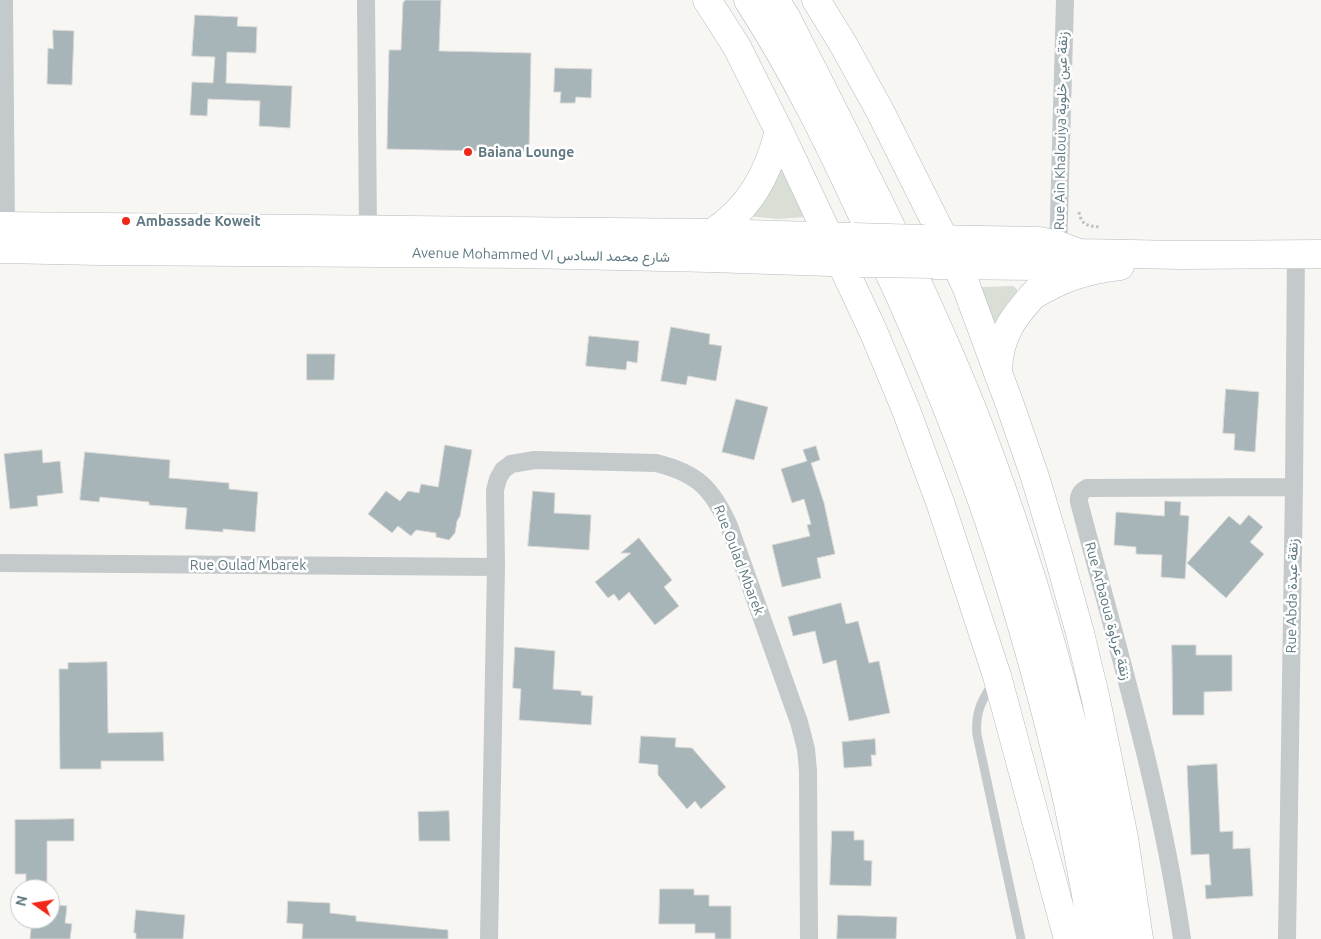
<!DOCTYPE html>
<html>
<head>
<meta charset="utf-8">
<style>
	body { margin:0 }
	#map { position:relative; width:1321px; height:939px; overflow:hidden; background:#f7f6f3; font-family:Ubuntu,sans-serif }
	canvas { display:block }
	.north { position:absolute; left:10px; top:879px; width:50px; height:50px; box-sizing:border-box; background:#fff; border:1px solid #bfc9cd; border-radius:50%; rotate:283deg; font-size:14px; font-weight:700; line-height:20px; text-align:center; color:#5f7881 }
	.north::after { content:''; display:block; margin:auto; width:18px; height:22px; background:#f02719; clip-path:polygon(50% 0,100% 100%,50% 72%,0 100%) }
</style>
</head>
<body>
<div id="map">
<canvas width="1321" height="939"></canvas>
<div class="north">N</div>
</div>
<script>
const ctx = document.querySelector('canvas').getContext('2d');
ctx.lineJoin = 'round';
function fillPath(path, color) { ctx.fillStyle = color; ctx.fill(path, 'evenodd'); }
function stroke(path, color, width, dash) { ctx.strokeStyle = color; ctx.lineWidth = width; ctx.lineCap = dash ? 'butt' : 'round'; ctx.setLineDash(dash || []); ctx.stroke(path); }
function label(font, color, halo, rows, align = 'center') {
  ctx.font = font + ' Ubuntu,Vazirmatn,sans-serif'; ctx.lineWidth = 5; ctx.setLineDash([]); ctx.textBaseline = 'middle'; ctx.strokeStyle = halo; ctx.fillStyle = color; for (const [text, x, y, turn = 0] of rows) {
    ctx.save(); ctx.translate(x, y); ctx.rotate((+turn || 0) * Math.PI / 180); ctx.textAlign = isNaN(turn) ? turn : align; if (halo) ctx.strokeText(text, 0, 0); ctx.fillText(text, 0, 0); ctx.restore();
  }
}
const green = new Path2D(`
	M 780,160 L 805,217 L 778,219 L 746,216 Z
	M 1013,286 L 1017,289 L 1017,292 L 1015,295 L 993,325 L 979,287 Z`);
const building = new Path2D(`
	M 405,0 L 441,0 L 439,51 L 531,53 L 529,152 L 387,149 L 389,50 L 401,50 L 403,2 L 404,2 Z
	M 195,15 L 238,17 L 237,26 L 257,27 L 256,53 L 227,52 L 226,83 L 292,86 L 290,128 L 259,126 L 260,101 L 208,99 L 207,116 L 190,115 L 192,82 L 213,83 L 215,57 L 192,56 Z
	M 53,30 L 74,31 L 72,85 L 47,84 L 48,48 L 53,49 Z
	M 555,68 L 592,69 L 591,98 L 576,97 L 575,103 L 560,103 L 561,92 L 554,92 Z
	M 671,327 L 710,334 L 709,344 L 722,346 L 716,381 L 688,376 L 686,385 L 661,381 Z
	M 589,336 L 639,341 L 637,363 L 627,361 L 626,370 L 586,366 Z
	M 307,354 L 335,354 L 334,380 L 307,380 Z
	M 1226,389 L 1259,392 L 1255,452 L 1234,450 L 1235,434 L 1223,433 Z
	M 736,399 L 768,407 L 754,460 L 722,452 Z
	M 445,445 L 472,450 L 460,516 L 457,521 L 455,533 L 449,540 L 436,537 L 436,533 L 416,530 L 411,536 L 398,526 L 392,533 L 368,514 L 386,491 L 400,501 L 408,491 L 419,493 L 421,484 L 438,487 Z
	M 816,446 L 820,460 L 811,463 L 824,503 L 835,554 L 817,558 L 821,578 L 782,587 L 772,545 L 810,536 L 807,525 L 811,524 L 804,499 L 792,503 L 781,469 L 807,461 L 803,450 Z
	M 42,450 L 43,463 L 60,461 L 63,493 L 37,496 L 38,506 L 10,509 L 4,454 Z
	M 85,452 L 170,460 L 169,478 L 229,483 L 229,489 L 258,492 L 255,532 L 223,529 L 223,532 L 185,529 L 187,508 L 149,505 L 149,502 L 100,497 L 99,502 L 80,500 Z
	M 533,491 L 555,493 L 554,513 L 591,515 L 589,550 L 528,546 Z
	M 1165,501 L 1181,502 L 1180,515 L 1189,516 L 1185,579 L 1161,577 L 1162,555 L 1136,554 L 1136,547 L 1114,545 L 1116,512 L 1164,516 Z
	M 1249,515 L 1263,527 L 1250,542 L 1264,554 L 1226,598 L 1187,563 L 1229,516 L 1240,525 Z
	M 639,538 L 672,580 L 664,587 L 679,606 L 655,625 L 629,592 L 619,601 L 614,594 L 608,598 L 595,582 L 631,553 L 621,553 Z
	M 841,603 L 846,624 L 858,621 L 869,663 L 879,661 L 890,713 L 849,721 L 836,660 L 823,664 L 815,631 L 793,636 L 788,617 Z
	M 1172,645 L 1196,645 L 1196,655 L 1232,655 L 1232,691 L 1204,692 L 1204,715 L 1173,715 Z
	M 515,647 L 555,651 L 553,689 L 581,691 L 581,695 L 593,696 L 591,725 L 519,720 L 521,689 L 513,688 Z
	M 107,662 L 108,733 L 163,732 L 164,761 L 101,761 L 101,769 L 60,769 L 59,669 L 68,669 L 68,663 Z
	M 641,736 L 676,738 L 675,747 L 692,748 L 726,787 L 701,809 L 695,801 L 687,809 L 658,775 L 658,765 L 639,763 Z
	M 875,739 L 876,755 L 871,755 L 872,766 L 844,768 L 842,742 Z
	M 1217,764 L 1220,832 L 1233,831 L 1233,849 L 1250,848 L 1253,896 L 1206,899 L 1205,885 L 1211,885 L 1209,854 L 1191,855 L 1187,766 Z
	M 449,811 L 450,841 L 419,841 L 418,812 Z
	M 74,819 L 74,841 L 47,841 L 47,882 L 26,882 L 26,874 L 15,874 L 15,820 Z
	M 832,831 L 854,831 L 854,840 L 864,840 L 864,860 L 872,861 L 871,886 L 830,885 Z
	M 660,889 L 694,889 L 694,895 L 709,895 L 709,906 L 731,906 L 731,939 L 715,939 L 715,933 L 695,933 L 695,924 L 659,924 Z
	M 288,901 L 330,903 L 330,913 L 356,916 L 356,921 L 448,930 L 448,939 L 302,939 L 303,924 L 287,923 Z
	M 50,904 L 67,906 L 65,923 L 72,924 L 70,939 L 30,939 L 32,919 L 50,919 Z
	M 136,910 L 185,915 L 183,939 L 136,939 L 136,933 L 134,933 Z
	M 838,915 L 897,917 L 896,939 L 837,939 Z`);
const path = new Path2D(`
	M 1079,212 C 1081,225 1088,226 1100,227`);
const service = new Path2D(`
	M 993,683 C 981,701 975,713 977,735 L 1021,939`);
const minor = new Path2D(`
	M 4,0 L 6,226
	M 366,0 L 368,230
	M 1058,254 L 1065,0
	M 0,563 L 496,567
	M 489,939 L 496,567 L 495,490 L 498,479 L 503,470 L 511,464 L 535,460 L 656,463 C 697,473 712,488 729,526 L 799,722 L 806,749 L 808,771 L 809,939
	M 1182,939 C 1161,791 1117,647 1079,502 C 1078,496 1081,491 1087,488 L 1294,487
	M 1287,939 L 1294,487 L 1296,254`);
const primary = new Path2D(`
	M 0,226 L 712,233 L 850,237
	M 924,239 L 1039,241 L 1058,245 L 1079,253 L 1181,255 L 1321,254
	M 0,249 L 99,251 L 523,254 L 710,258 L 860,263
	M 935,265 L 1038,266 L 1058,262 L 1079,253
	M 1032,296 C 1062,278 1085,270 1120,266
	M 998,373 C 998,331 1018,312 1045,282`);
const trunk = new Path2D(`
	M 707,0 L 737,47 L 779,131 L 829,237 L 874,333 L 906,410 L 941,505 L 997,676 L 1068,939
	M 748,0 C 794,71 831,147 866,223 C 912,319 953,417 988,518 C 1015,598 1038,679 1058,761 C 1073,819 1083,879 1094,939
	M 775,0 L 786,17 C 854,152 925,287 980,429 C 1010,509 1037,591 1059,673 C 1083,761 1101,850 1119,939
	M 816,0 L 843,44 L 880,111 L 944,239 L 966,286 L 1010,405 L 1035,477 L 1058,554 L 1080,633 L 1096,700 L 1124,838 L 1139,939
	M 712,233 C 750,208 768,174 779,131`);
const primaryBridge = new Path2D(`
	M 854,237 L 924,239
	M 860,263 L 933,264`);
const markers = [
	[468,152,5,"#f02719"],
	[126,221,5,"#f02719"]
];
const streetNames = [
	["Rue Ain Khalouiya زنقة عين خلوية",1061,131,-89],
	["Avenue Mohammed VI شارع محمد السادس",541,255,1],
	["Rue Oulad Mbarek",739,560,69],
	["Rue Oulad Mbarek",248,565],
	["Rue Abda زنقة عبدة",1292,596,-89],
	["Rue Arbaoua زنقة عرباوة",1108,611,75]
];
const poiNames = [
	["Baiana Lounge",478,152],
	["Ambassade Koweit",136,221]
];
fillPath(green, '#d9dfd4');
fillPath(building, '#a7b4b8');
stroke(building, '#d8d8d6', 1);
stroke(primary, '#b4bbbe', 29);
stroke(trunk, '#b6bbbd', 29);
stroke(path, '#bdc1c2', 3, [2.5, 2.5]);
stroke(service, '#c4c9cc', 9);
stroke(minor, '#c4c9cc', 18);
stroke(primary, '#fff', 28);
stroke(trunk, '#fff', 28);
stroke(primaryBridge, '#b4bbbe', 29, []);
stroke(primaryBridge, '#fff', 28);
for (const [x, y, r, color] of markers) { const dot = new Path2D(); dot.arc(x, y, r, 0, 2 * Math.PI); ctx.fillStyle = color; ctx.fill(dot); stroke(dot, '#fff', 2); }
label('14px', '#5f7881', '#fff', streetNames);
label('bold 14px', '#5f7881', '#fff', poiNames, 'left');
</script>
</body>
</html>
